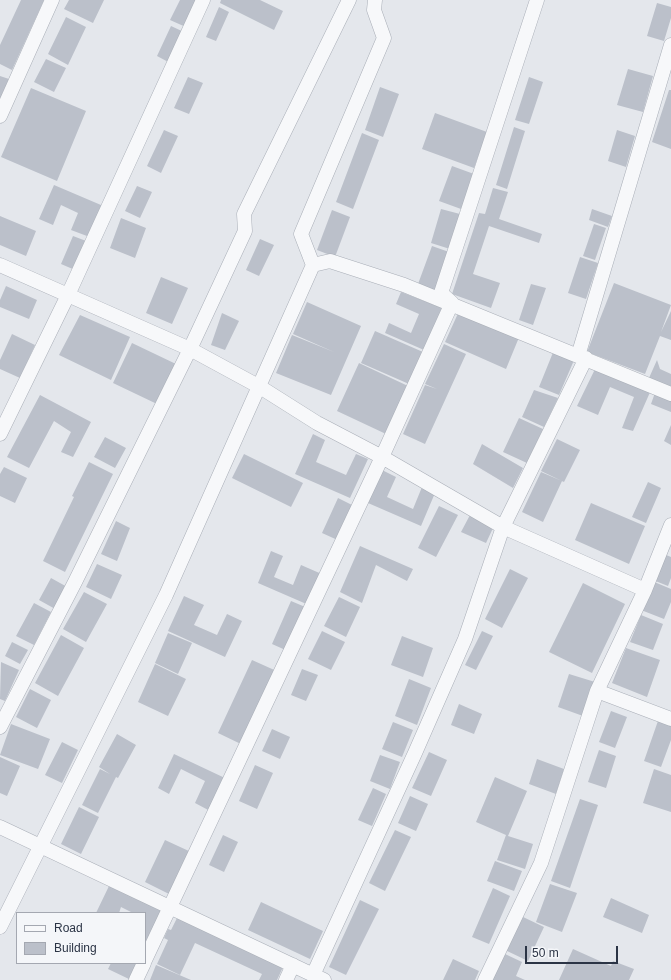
<!DOCTYPE html>
<html>
<head>
<meta charset="utf-8">
<style>
	body { margin:0 }
	#map { position:relative; width:671px; height:980px; overflow:hidden; background:#e4e7ec; font-family:Helvetica,sans-serif }
	canvas { display:block }
	.legend { position:absolute; left:16px; top:912px; width:130px; height:52px; box-sizing:border-box; background:#f4f6f9; border:1px solid #a4a8b1; margin:0; padding:5px 7px; list-style:none; font-size:12px; color:#2b3445 }
	.legend li { display:flex; align-items:center; gap:8px; height:20px }
	.legend b { width:20px; border:1px solid #a4a8b1 }
	.scale { position:absolute; left:525px; top:946px; width:93px; height:18px; box-sizing:border-box; border:2px solid #2b3445; border-top:0; padding-left:5px; font-size:12px; line-height:14px; white-space:nowrap; color:#2b3445; -webkit-text-stroke:3px #f4f6f9; paint-order:stroke }
</style>
</head>
<body>
<div id="map">
<canvas width="671" height="980"></canvas>
<ul class="legend">
<li><b style="height:5px;background:#f7f8fa"></b>Road</li>
<li><b style="height:11px;background:#bbc0ca"></b>Building</li>
</ul>
<div class="scale">50 m</div>
</div>
<script>
const ctx = document.querySelector('canvas').getContext('2d');
ctx.lineJoin = 'round';
function fillPath(path, color) { ctx.fillStyle = color; ctx.fill(path, 'evenodd'); }
const shape = rows => new Path2D(rows.map(r => 'M' + r).join(''));
function trace(path, color, width, dash) { ctx.strokeStyle = color; ctx.lineWidth = width; ctx.lineCap = dash ? 'butt' : 'round'; ctx.setLineDash(dash || []); ctx.stroke(path); }
fillPath(shape([
	[21,0,44,0,12,70,0,64,0,45],
	[69,0,104,0,93,23,64,9],
	[180,0,202,0,188,28,170,20],
	[221,0,260,0,283,11,274,30,220,3],
	[657,3,671,7,671,18,664,41,647,36],
	[219,7,229,12,216,41,206,37],
	[66,17,86,27,68,65,48,54],
	[171,26,186,33,172,64,157,56],
	[46,59,66,68,54,92,34,82],
	[628,69,653,76,643,112,617,105],
	[0,76,9,79,0,99],
	[188,77,203,83,189,114,174,108],
	[529,77,543,82,529,124,515,120],
	[380,87,399,94,383,137,365,130],
	[31,88,86,111,57,181,1,157],
	[669,90,671,90,671,149,652,142],
	[435,113,487,132,474,168,422,149],
	[514,127,525,131,507,189,496,185],
	[164,130,178,136,161,173,147,166],
	[617,130,635,136,626,167,608,161],
	[362,133,379,140,353,209,336,202],
	[452,166,474,174,461,209,439,201],
	[54,185,108,208,95,239,71,230,78,213,61,205,53,225,39,219],
	[137,186,152,192,140,218,125,211],
	[493,188,508,192,499,219,542,234,539,243,489,226,473,274,500,283,491,308,452,294,479,213,485,214],
	[441,209,460,214,450,249,431,243],
	[592,209,612,216,608,227,589,220],
	[332,210,350,217,335,257,317,250],
	[0,216,36,231,26,256,0,245],
	[121,218,146,228,135,258,110,248],
	[594,224,606,228,595,260,583,256],
	[73,236,94,244,82,273,61,264],
	[260,239,274,245,259,276,246,270],
	[432,246,449,252,435,290,418,284],
	[580,257,598,263,586,299,568,293],
	[161,277,188,288,172,324,146,313],
	[614,283,671,305,661,332,671,311,671,340,660,336,645,374,587,352],
	[531,284,546,288,533,325,519,320],
	[6,286,37,300,29,319,0,307,0,300],
	[401,292,442,308,424,350,385,333,389,323,411,333,419,314,396,304],
	[307,302,361,326,331,395,276,373,292,335,334,352,293,334],
	[460,309,520,335,506,369,445,342],
	[222,313,239,321,225,350,211,345],
	[80,315,130,337,111,380,59,355],
	[375,331,423,352,409,384,361,363],
	[12,334,35,345,20,378,0,369,0,360],
	[132,343,176,364,157,404,113,383],
	[444,344,466,354,425,444,403,434,425,385,437,389,425,384],
	[554,350,575,358,559,395,539,387],
	[657,360,660,369,671,374,671,388,649,378],
	[359,363,408,386,386,434,337,411],
	[597,365,651,390,633,431,622,428,634,397,610,387,598,415,577,406],
	[534,390,558,398,544,427,522,417],
	[656,390,671,397,671,412,651,404],
	[40,395,91,422,73,457,61,452,71,432,54,421,29,468,7,457],
	[519,418,543,429,527,463,503,452],
	[671,425,671,445,664,441],
	[313,434,325,440,316,462,346,475,356,454,368,459,350,498,295,474],
	[105,437,126,448,115,468,94,457],
	[557,439,580,450,564,482,541,471],
	[482,444,523,468,513,488,473,464],
	[244,454,303,483,291,507,232,478],
	[89,462,113,474,65,572,43,561,74,497,72,496],
	[4,467,27,478,15,503,0,496,0,474],
	[382,470,396,477,387,497,413,509,422,487,435,493,421,526,368,503],
	[541,472,562,481,543,522,522,512],
	[648,482,661,488,646,523,632,517],
	[338,498,358,508,342,542,322,533],
	[591,503,645,526,629,564,575,540],
	[439,506,458,515,436,557,418,548],
	[470,515,494,526,486,543,461,532],
	[116,521,130,528,117,561,101,554],
	[360,546,413,569,407,581,376,565,362,603,340,592],
	[271,551,283,556,274,577,293,585,301,565,324,575,311,606,258,583],
	[664,554,671,557,671,578,668,586,653,580],
	[97,564,122,575,111,599,86,587],
	[510,569,528,578,502,628,485,619],
	[51,578,69,588,57,610,39,600],
	[652,581,671,589,671,602,664,619,641,610],
	[583,583,625,604,592,673,549,652],
	[84,592,107,604,86,642,63,629],
	[184,596,204,605,194,625,217,635,227,614,242,621,225,657,168,631],
	[339,597,360,607,346,637,324,626],
	[291,601,310,609,290,652,272,644],
	[34,603,51,612,34,645,16,636],
	[641,615,663,624,653,650,630,642],
	[322,631,345,642,331,670,308,659],
	[482,631,493,636,476,670,465,665],
	[168,633,192,643,178,674,155,663],
	[61,635,84,648,58,696,35,683],
	[402,636,433,648,423,677,391,665],
	[12,642,28,650,20,664,5,656],
	[626,648,660,660,647,697,612,683],
	[252,660,281,673,245,746,218,733],
	[1,662,19,670,5,701,0,699],
	[155,664,186,679,168,716,138,702],
	[302,669,318,675,306,701,291,695],
	[569,674,595,682,583,716,558,707],
	[409,679,431,688,417,725,395,716],
	[30,689,51,700,37,728,16,717],
	[459,704,482,714,474,734,451,725],
	[611,711,627,717,615,748,599,742],
	[659,718,671,722,671,740,661,767,644,761],
	[393,722,413,730,402,757,382,749],
	[11,724,50,739,38,769,0,755],
	[272,729,290,737,280,759,262,751],
	[117,734,136,745,118,778,116,777,98,813,82,805,100,769,110,774,99,767],
	[62,742,78,750,62,783,45,775],
	[599,750,616,756,606,788,588,782],
	[429,752,447,760,431,796,412,788],
	[174,754,227,779,212,812,195,803,205,781,181,769,169,794,158,788],
	[380,755,400,762,390,789,370,781],
	[0,757,20,766,7,796,0,793],
	[537,759,564,769,556,794,529,784],
	[255,765,273,773,257,809,239,801],
	[654,769,671,775,671,812,643,803],
	[495,777,527,791,508,836,533,844,525,869,497,860,506,835,476,822],
	[373,788,386,794,372,826,358,820],
	[410,796,428,804,416,831,398,823],
	[580,799,598,805,570,888,551,881],
	[79,807,99,817,81,854,61,844],
	[395,830,411,837,385,891,369,883],
	[223,835,238,842,224,872,209,865],
	[165,840,191,852,171,895,145,882],
	[495,861,522,871,514,891,487,881],
	[550,884,577,893,562,932,536,922],
	[109,886,164,912,145,944,145,913,133,913,121,907,119,913,96,913],
	[493,888,510,896,489,944,472,937],
	[611,898,649,915,642,933,603,917],
	[360,900,379,909,346,975,329,967],
	[261,902,323,931,310,959,248,930],
	[521,916,544,927,528,961,505,950],
	[177,918,283,967,277,980,259,980,262,974,195,943,180,975,157,964,168,940,164,938,168,929,171,930],
	[573,949,611,966,613,961,634,969,629,980,559,980],
	[505,954,522,962,516,976,525,980,492,980],
	[453,959,479,971,475,980,443,980],
	[111,963,139,963,131,980,108,969],
	[156,965,191,980,150,980]
]), '#bbc0ca');
const minor = shape([
	[0,116,52,0],
	[0,265,190,349,260,387,317,423,382,457,503,527,645,590],
	[313,265,330,261,404,285,671,394],
	[578,356,671,45],
	[0,434,68,295,203,0],
	[597,691,671,719],
	[0,727,75,582,190,349,245,231,244,214,349,0],
	[0,827,324,980],
	[0,927,166,595,313,265,301,234,384,38,374,10,375,0],
	[145,960,382,457,452,303,441,293,537,0],
	[313,975,415,753,465,639,503,527,586,358],
	[136,980,144,963],
	[286,980,293,965],
	[485,980,541,863,597,691,645,590,671,525]
]);
trace(minor, '#a9aeb7', 15);
trace(minor, '#f7f8fa', 14);
</script>
</body>
</html>
